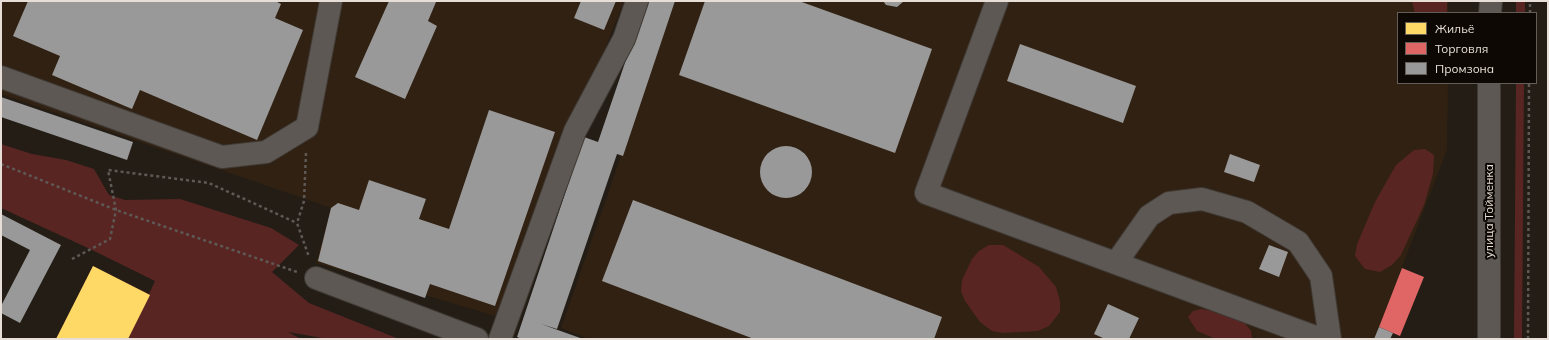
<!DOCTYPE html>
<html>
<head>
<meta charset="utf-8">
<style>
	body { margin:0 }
	#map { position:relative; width:1549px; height:340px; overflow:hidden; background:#231d16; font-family:Mulish,sans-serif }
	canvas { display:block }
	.frame { position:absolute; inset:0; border:2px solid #e7dfd7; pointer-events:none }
	.legend { position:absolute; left:1397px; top:12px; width:140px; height:72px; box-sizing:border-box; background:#0d0804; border:1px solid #645e58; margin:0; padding:5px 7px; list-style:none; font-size:12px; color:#e7dfd7 }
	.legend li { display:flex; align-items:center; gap:8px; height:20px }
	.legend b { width:20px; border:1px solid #645e58 }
</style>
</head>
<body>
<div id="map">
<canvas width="1549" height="340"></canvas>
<div class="frame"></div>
<ul class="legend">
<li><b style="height:11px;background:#ffd966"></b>Жильё</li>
<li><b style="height:11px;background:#e06666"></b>Торговля</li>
<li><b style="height:11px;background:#999"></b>Промзона</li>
</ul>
</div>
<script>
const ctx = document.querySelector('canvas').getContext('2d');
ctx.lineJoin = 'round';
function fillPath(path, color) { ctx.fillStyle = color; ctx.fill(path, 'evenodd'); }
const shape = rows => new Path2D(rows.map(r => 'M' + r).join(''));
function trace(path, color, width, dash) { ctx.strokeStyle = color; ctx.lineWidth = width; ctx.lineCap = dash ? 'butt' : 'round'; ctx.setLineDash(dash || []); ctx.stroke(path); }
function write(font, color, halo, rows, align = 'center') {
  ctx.font = font + ' Mulish,sans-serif'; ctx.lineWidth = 4; ctx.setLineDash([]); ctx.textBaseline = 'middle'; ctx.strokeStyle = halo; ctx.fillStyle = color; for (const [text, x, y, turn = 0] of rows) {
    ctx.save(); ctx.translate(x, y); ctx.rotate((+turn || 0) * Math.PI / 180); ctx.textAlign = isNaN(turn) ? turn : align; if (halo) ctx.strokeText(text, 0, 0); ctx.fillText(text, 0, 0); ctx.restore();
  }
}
fillPath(shape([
	[1,1,624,1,499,317,316,263,331,208,1,94],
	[675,1,1448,1,1448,13,1398,13,1398,83,1448,83,1447,150,1379,327,1393,333,1391,339,589,339,561,328]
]), '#302112');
fillPath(shape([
	[1412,1,1447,1,1447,13,1415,13],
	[1516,1,1525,1,1525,13,1516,13],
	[1516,83,1524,83,1522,339,1514,339],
	[1,144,32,154,66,160,94,169,109,195,125,200,180,199,271,228,299,245,272,272,309,303,399,339,328,339,288,332,301,339,56,339,93,266,149,294,155,281,88,248,1,208],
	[1425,149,1434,155,1433,174,1424,205,1401,255,1392,265,1380,272,1365,269,1355,256,1357,244,1375,202,1396,165,1414,150],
	[989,245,1003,245,1018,254,1039,267,1056,287,1060,301,1060,312,1049,326,1038,331,1003,333,992,331,980,322,965,301,961,291,962,280,972,259,979,251],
	[1201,309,1214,311,1244,322,1251,331,1252,339,1216,339,1197,331,1188,317,1193,311]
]), '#592523');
fillPath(shape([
	[93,266,150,295,128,339,56,339]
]), '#ffd966');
fillPath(shape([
	[1402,268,1424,277,1400,336,1379,327]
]), '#e06666');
fillPath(shape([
	[28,1,275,1,281,4,275,18,303,30,257,140,140,90,132,109,52,75,60,56,13,36],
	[389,1,436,2,428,21,437,26,405,99,355,77],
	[581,1,616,1,604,30,574,18],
	[646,1,675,1,623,156,617,154,557,329,541,324,583,339,522,339,517,337,584,137,598,142],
	[705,1,799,1,932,49,895,153,679,75],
	[883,1,904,1,897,7,886,5],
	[1020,44,1136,86,1123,123,1007,81],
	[1,97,133,142,127,160,1,117],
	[489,110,555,132,495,306,430,284,425,298,318,261,331,208,338,203,359,210,369,180,426,199,419,219,449,229],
	'760 172a26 26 0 1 1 52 0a26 26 0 1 1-52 0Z',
	[1230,154,1260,165,1254,182,1224,172],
	[633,200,942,317,934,339,754,339,602,281],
	[1,214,61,245,20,323,1,313,1,306,30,250,1,235],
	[1269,245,1288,252,1279,277,1259,269],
	[1108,304,1139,318,1129,339,1105,339,1094,334],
	[1379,327,1393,333,1390,339,1374,339]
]), '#999');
const minor = shape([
	[997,1,926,193,1321,339],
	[1490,13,1491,1],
	[1,77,222,157,266,152,307,127,331,1],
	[1116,263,1149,216,1169,203,1202,199,1247,212,1298,242,1321,276,1330,339],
	[316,278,477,339],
	[500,339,575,131,624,39,637,1],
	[1489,339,1489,83]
]);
trace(minor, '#403a35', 24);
trace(shape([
	[1530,13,1530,1],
	[306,153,304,201,297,223,309,257],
	[1,164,116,210,297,272],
	[72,259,110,239,116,210,108,170,209,183,297,223],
	[1528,339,1529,83]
]), '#5e5954', 2.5, [3, 3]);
trace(minor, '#5d5853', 22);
write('12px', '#e7dfd7', '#0d0804', [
	["улица Тойменка",1489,211,-90]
]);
</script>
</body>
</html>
